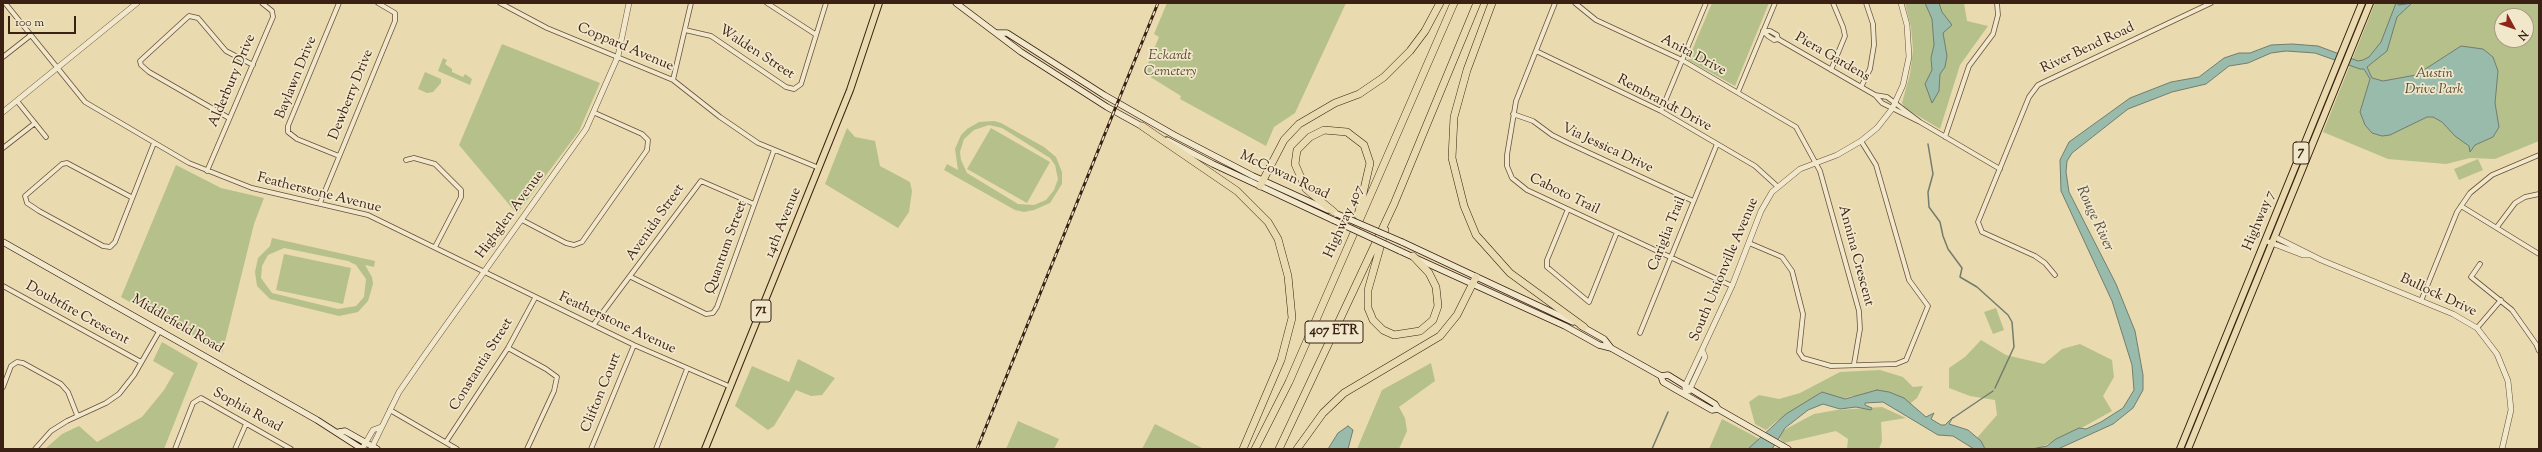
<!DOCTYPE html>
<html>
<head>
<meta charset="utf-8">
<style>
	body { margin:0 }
	#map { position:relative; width:2542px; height:452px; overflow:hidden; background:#eadaaf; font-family:"Sorts Mill Goudy",serif }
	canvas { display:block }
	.frame { position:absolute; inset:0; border:4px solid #3b2113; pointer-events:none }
	.north { position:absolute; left:2494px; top:8px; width:40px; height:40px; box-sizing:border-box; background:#f1e7cb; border:1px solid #a89881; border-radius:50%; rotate:130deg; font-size:11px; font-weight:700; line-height:16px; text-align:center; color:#3b2113 }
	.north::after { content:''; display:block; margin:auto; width:14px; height:18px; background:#8f2418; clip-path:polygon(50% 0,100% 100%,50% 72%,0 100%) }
	.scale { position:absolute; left:8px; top:16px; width:68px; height:18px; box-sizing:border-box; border:2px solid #3b2113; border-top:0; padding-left:5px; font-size:12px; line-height:14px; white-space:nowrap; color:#3b2113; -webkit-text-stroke:3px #f1e7cb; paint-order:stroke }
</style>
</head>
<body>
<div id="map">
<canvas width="2542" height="452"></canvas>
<div class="frame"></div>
<div class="north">N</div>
<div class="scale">100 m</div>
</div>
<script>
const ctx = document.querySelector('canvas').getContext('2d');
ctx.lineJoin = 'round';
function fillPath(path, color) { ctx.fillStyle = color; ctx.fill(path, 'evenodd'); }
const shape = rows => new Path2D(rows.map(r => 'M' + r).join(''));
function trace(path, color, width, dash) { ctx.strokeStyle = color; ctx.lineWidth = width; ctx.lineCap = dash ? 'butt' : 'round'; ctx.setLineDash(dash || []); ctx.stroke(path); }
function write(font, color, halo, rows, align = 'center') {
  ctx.font = font + ' "Sorts Mill Goudy",serif'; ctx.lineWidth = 3.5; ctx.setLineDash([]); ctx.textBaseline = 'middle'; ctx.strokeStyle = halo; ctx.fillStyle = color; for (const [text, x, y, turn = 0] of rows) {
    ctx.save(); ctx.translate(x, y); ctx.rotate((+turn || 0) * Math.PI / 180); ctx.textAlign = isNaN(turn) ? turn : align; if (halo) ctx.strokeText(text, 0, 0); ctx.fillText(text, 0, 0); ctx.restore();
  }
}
fillPath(shape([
	[1167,3,1346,3,1295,113,1274,127,1266,146,1180,99,1181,96,1144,73,1159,37,1154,34],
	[1712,3,1769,3,1735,86,1688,60],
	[1905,3,1964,3,1967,21,1988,26,1960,65,1940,129,1905,108,1902,103,1910,74,1913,50,1911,27],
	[2375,3,2539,3,2539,141,2495,159,2470,158,2446,164,2388,159,2323,132],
	[2502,16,2526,16,2526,40,2502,40],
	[502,44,600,83,579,131,517,214,459,145],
	[443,58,447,60,445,64,452,69,452,72,463,77,465,74,472,79,470,85,438,71],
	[425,72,441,79,441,83,433,92,427,93,418,89],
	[994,121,1001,123,1044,147,1056,157,1062,172,1062,184,1050,203,1034,210,1024,212,1015,210,944,170,947,164,958,170,955,149,961,135,967,129,979,122],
	[989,125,1002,128,1050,158,1055,165,1058,179,1054,190,1046,200,1034,205,1018,204,967,173,961,160,960,152,964,139,974,130],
	[847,128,855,137,875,141,880,166,910,182,912,191,909,212,898,228,825,184],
	[991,128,1050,162,1027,203,967,169],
	[2478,159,2483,170,2459,180,2454,169],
	[176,165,221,188,264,198,254,224,222,354,121,297],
	[272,238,375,261,374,267,365,265,372,277,373,284,368,301,358,312,339,316,270,299,257,286,255,272,258,258,270,246],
	[284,248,348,261,356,265,366,279,364,297,356,306,338,309,272,293,261,278,262,266,268,255],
	[284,254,351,268,343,304,276,290],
	[1996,308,2004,330,1993,334,1984,312],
	[1981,340,2006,355,2044,364,2062,349,2080,344,2112,360,2114,377,2103,396,2112,411,2067,436,2036,449,1985,449,1976,439,1997,415,1995,400,1970,396,1949,388,1949,368,1965,357],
	[162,342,198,363,164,449,45,449,62,434,79,426,97,442,142,417,164,390,174,373,153,361],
	[798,359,835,378,822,395,811,396,796,390,774,426,768,430,735,406,752,366,789,382],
	[1431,363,1435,381,1399,407,1405,418,1407,431,1399,449,1357,449,1382,390],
	[1880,370,1903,377,1913,387,1923,386,1917,398,1907,406,1896,397,1852,396,1797,412,1777,421,1766,430,1755,424,1749,402,1759,395,1779,399,1800,393,1840,372],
	[1882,407,1906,418,1881,422,1882,441,1879,449,1847,449,1848,439,1836,431,1784,443,1778,437,1782,431,1814,414,1837,410],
	[1722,419,1754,436,1776,449,1709,449],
	[1018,421,1059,439,1054,449,1006,449],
	[1155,424,1204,449,1142,449]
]), '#b6c08b');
const water = shape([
	[1925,3,1939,3,1942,12,1952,25,1943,33,1947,56,1945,67,1940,74,1939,91,1932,103,1925,84,1932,70,1931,58,1934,45,1932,19,1925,3],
	[2396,3,2399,5,2412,3,2397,17,2387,51,2367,67,2372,78,2383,81,2416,75,2461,46,2483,49,2493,57,2498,71,2495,103,2499,127,2493,137,2475,145,2470,152,2469,146,2455,136,2442,122,2433,117,2427,117,2390,135,2382,136,2372,133,2365,125,2360,112,2370,79,2364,69,2360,69,2315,53,2286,51,2271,53,2248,63,2229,66,2206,84,2172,92,2128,109,2072,153,2067,161,2066,172,2069,192,2116,284,2135,331,2143,375,2143,390,2133,408,2113,424,2058,449,2032,449,2047,446,2056,439,2079,428,2086,429,2101,422,2123,408,2134,390,2132,365,2112,301,2061,191,2060,160,2069,142,2130,98,2171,82,2199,77,2224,58,2239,53,2250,53,2271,45,2292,44,2318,46,2358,61,2363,60,2369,57,2381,42,2396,3],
	[1877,390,1889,392,1904,398,1926,417,1934,413,1931,419,1941,425,1945,425,1953,417,1949,424,1968,430,1981,441,1985,449,1974,449,1953,436,1938,435,1883,402,1865,403,1865,405,1872,408,1871,410,1856,407,1840,409,1823,404,1808,410,1785,428,1772,449,1748,449,1786,414,1822,392,1845,399,1877,390],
	[1348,426,1353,430,1348,449,1328,449,1338,433,1348,426]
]);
fillPath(water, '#98bbab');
trace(water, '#737d6e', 1);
trace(shape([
	[1928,144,1933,174,1928,192,1929,207,1940,222,1943,236,1948,249,1962,268,1960,277,1977,287,2008,315,2012,322,2014,347,1995,388],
	[1953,418,1993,391],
	[1652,449,1668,412]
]), '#737d6e', 1.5);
const minor = shape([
	[5,3,85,102,189,163,252,188,368,215,634,345,731,387],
	[500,3,547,28,673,80,720,117,758,143,819,168],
	[767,3,815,34],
	[1555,3,1516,101,1507,155,1507,166,1512,178,1527,190,1732,286],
	[1575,3,1596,20,1682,60,1796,127,1820,171,1859,311,1860,329,1854,364],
	[685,30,711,36,786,87,794,89,801,84,826,3],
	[1763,31,1768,36,1774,40,1778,39,1875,95,1887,97,1920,122,2000,169],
	[1763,31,1770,31,1777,35,1778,39],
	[1536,51,1661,111,1755,166,1777,186],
	[3,57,31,35],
	[1831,70,1845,36,1843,27,1833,3],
	[673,80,691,3],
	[1861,87,1870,69,1874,45,1873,24,1866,3],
	[1738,92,1775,3],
	[1875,95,1882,103,1918,121],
	[17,101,46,137],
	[1661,111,1706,3],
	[1513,114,1533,121,1552,135,1568,143,1693,201],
	[229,118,149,72,141,65,140,61,189,16,198,18,226,51,253,65],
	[1945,137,1969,66,1993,34,1998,15,1997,3],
	[3,148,35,123],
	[339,156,297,139,288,132,288,126,339,3],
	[406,160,414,158,435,164,461,190,461,197,435,247],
	[207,171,273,17,272,11,262,3],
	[131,197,67,163,62,164,25,196,27,203,39,211,103,246,110,247,115,242,154,143],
	[320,203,395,21,395,13,378,3],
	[2461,206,2539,254],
	[1568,209,1547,260,1547,267,1589,302,1617,232],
	[522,220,566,243,574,245,582,242,647,150,648,140,642,134,595,113],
	[2497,227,2515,203,2525,197,2539,194],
	[1749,243,1782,257,1792,271,1803,314,1799,352,1803,358,1831,366,1896,364,1906,360,1928,306,1909,280,1876,165,1861,141],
	[2480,264,2471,277,2512,310,2536,344,2539,351],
	[2055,275,2045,263,2035,256,1982,232,1978,222,2029,97,2038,85,2044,82,2211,3],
	[631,277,706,314,713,313,717,307,774,150],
	[3,286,141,362],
	[2421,301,2457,212,2470,193,2492,175,2539,155],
	[594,324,701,181,754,204],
	[2477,328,2501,300],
	[1640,333,1717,144],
	[508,348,546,369,557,377,554,391,527,449],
	[3,387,11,366,17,362,23,363,61,384,68,392,77,415],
	[390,410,457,449],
	[446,442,508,348,535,298],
	[35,449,51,431,67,421,106,403,119,394,134,375,160,330],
	[175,449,193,403,201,398,291,449],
	[235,449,246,424],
	[591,449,634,345],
	[656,449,687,369]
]);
const tertiary = shape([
	[3,112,137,3],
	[2275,237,2321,260,2453,314,2477,328,2497,354,2508,381,2511,410,2502,449],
	[2269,242,2303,255,2311,255],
	[1689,391,1705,357,1703,352],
	[1685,394,1685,386,1732,286,1761,211,1772,192,1800,169,1837,155,1861,141,1877,128,1892,109,1903,85,1909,57,1907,25,1901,3],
	[362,449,373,430,381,427],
	[371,449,399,392,424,356,586,129,618,56,629,3]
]);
const secondary = shape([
	[956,3,1021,52,1107,107,1145,128],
	[997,33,1007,33,1104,95,1174,135,1253,176,1328,210],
	[1167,140,1213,164,1333,220],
	[3,242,317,420,362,449],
	[1402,242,1573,322],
	[1400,251,1565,326,1599,345,1611,348,1661,376,1668,375,1715,404,1718,409,1788,449],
	[1581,326,1604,339,1611,348],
	[1661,376,1663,382,1675,389,1712,410,1718,409],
	[339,432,345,431,377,449]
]);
const primary = shape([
	[705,449,850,90,879,3],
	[2180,449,2362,3],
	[2188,449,2370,3]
]);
const motorway = shape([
	[1492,3,1467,70,1454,117,1452,158,1464,206,1476,235,1510,273,1584,327],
	[1142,126,1237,191,1268,222,1278,239,1288,276,1292,318,1281,360,1243,449],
	[1260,186,1284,140,1299,124,1335,103,1359,94,1384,77,1410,51,1425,31,1440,3],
	[1334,212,1306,189,1295,164,1297,150,1310,137,1324,130,1347,132,1364,145,1370,163,1358,215],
	[1385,230,1368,290,1368,308,1373,320,1383,330,1394,335,1420,331,1433,320,1438,306,1436,287,1429,273,1413,256],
	[1255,449,1289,382,1454,3],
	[1279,449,1394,204,1477,3],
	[1297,449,1323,413,1344,393,1440,336,1457,315,1476,277]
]);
trace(minor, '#674f3a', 5.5);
trace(tertiary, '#674f3a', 6);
trace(secondary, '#3b2113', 7);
trace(primary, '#3b2113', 8);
trace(motorway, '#3b2113', 8);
trace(minor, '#f1e7cb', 4);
trace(tertiary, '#f1e7cb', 5);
trace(secondary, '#f1e7cb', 5.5);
trace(primary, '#eadaaf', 6);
trace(motorway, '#eadaaf', 7);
const rail = shape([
	[977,449,1158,3]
]);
trace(rail, '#3b2113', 3);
trace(rail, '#f1e7cb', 1.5, [4.5]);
const secondaryBridge = shape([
	[1337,214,1402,242],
	[1333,220,1400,251]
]);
trace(secondaryBridge, '#3b2113', 7, []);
trace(secondaryBridge, '#f1e7cb', 5.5);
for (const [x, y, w] of [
	[2301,153,16],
	[761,311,20],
	[1334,332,58]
]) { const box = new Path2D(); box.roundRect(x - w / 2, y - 11, w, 22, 3); ctx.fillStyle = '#f1e7cb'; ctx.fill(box); trace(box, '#3b2113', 1); }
write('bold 13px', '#3b2113', null, [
	["7",2301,153],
	["71",761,311],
	["407 ETR",1334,332]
]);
write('14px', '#3b2113', '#f1e7cb', [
	["Coppard Avenue",625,48,23],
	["River Bend Road",2088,49,-25],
	["Walden Street",756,53,33],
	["Anita Drive",1693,56,28],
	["Piera Gardens",1832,58,30],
	["Baylawn Drive",297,78,-68],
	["Alderbury Drive",233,81,-67],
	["Dewberry Drive",352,95,-68],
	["Rembrandt Drive",1664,104,28],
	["Via Jessica Drive",1607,149,25],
	["McCowan Road",1284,176,25],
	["Featherstone Avenue",319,194,14],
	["Caboto Trail",1564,195,26],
	["Highglen Avenue",511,215,-54],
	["Highway 7",2260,221,-68],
	["Highway 407",1345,222,-66],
	["Avenida Street",656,223,-55],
	["14th Avenue",784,223,-68],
	["Cariglia Trail",1668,234,-68],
	["Quantum Street",727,248,-70],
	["Annina Crescent",1855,256,75],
	["South Unionville Avenue",1725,270,-67],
	["Bullock Drive",2438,296,25],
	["Doubtfire Crescent",77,314,29],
	["Featherstone Avenue",617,324,25],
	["Middlefield Road",177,325,30],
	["Constantia Street",482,365,-58],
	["Clifton Court",602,393,-68],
	["Sophia Road",247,411,29]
]);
write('italic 14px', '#5a4931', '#f1e7cb', [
	["Eckardt",1170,57],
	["Cemetery",1170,73],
	["Austin",2434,75],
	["Drive Park",2434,91]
]);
write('italic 15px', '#574f41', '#f1e7cb', [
	["Rouge River",2094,219,65]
]);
</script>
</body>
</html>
